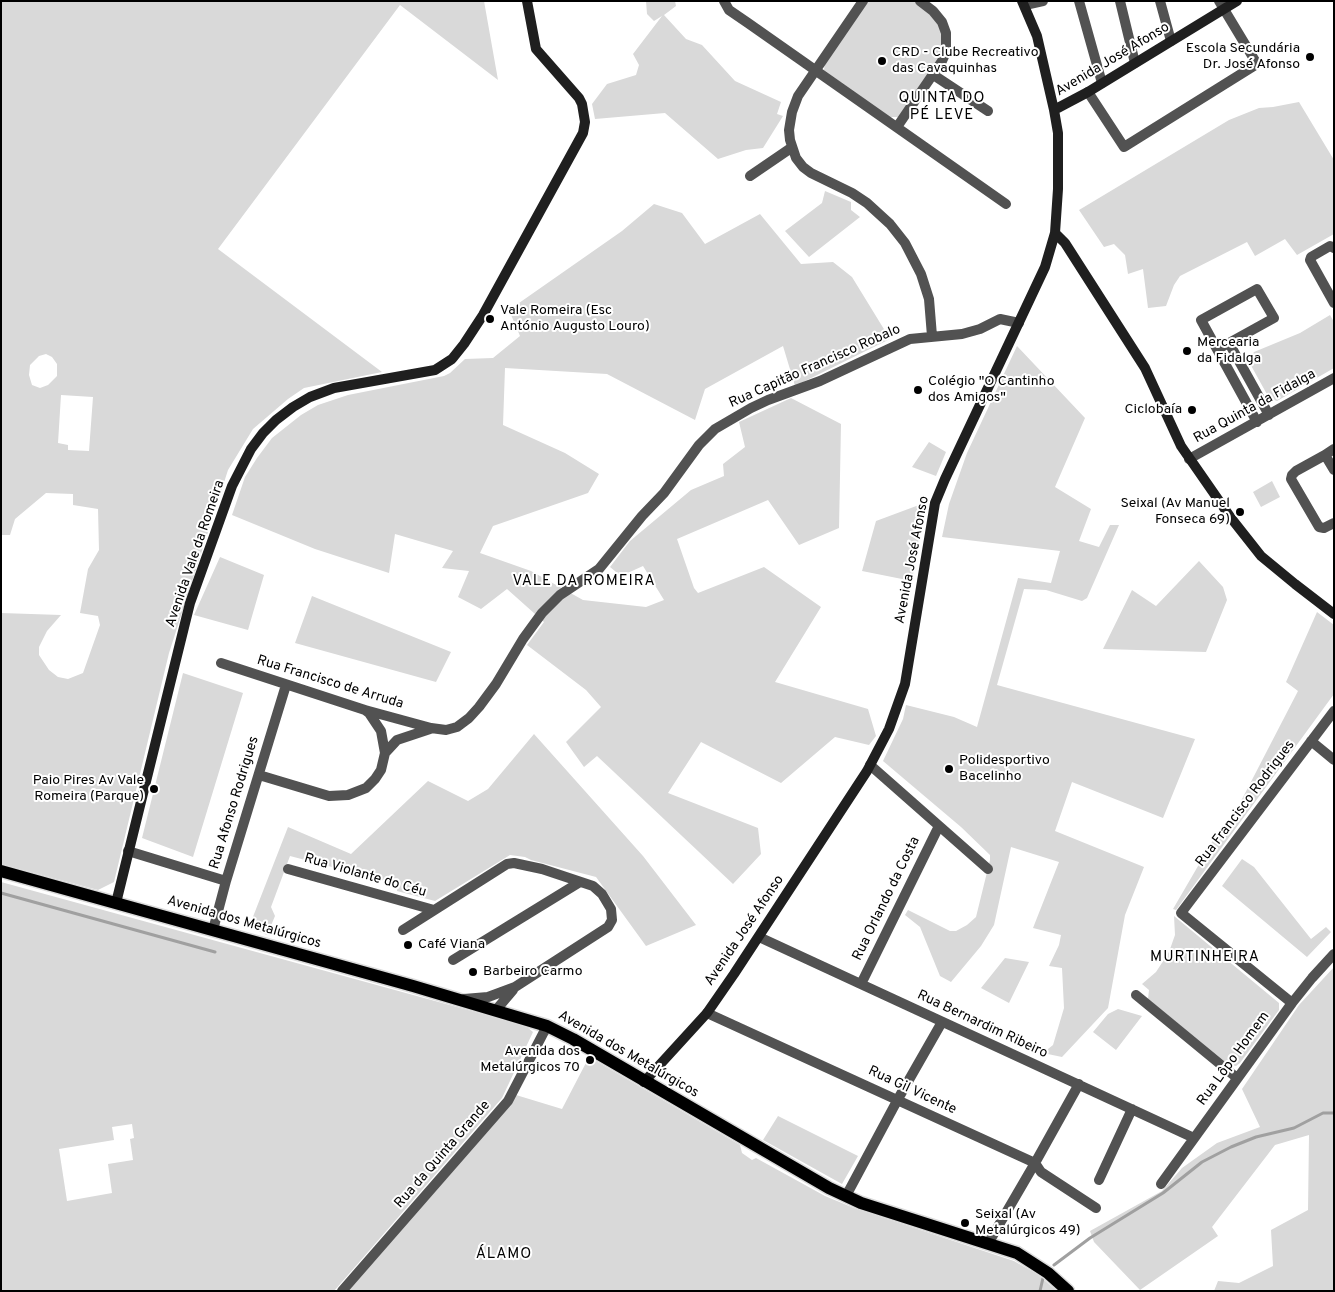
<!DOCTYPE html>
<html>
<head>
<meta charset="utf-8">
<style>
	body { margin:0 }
	#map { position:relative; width:1335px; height:1292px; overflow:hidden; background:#fff; font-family:Overpass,sans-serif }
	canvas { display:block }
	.frame { position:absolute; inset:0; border:2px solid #000; pointer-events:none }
</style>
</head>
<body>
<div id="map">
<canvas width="1335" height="1292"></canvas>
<div class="frame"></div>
</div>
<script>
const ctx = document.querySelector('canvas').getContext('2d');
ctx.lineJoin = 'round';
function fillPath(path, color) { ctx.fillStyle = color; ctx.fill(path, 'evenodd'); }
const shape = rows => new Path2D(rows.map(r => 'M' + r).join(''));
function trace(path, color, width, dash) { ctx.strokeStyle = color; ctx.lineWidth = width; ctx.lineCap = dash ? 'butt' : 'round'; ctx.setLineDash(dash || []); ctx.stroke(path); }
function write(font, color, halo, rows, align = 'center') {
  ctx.font = font + ' Overpass,sans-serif'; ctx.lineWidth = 4; ctx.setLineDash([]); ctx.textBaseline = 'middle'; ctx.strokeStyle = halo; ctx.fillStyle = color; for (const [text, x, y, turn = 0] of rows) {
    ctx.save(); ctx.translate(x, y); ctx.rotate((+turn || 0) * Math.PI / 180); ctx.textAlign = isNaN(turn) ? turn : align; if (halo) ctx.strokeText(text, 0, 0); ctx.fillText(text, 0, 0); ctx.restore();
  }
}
fillPath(shape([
	[1,1,484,1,498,80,400,5,218,249,382,372,304,388,288,399,253,429,228,470,169,653,114,882,98,890,1,864,1,613,61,615,47,631,39,647,39,655,49,670,58,677,68,679,83,673,100,625,98,616,80,613,88,569,99,550,98,509,73,505,73,494,46,493,15,519,10,535,1,535],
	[46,354,52,357,57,364,57,376,48,385,40,388,32,385,29,375,30,365,39,356],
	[61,395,93,397,89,451,68,450,68,445,58,443],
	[646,1,675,1,676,6,664,15,686,39,702,45,735,81,781,102,777,114,783,116,763,148,746,150,718,159,665,113,595,119,592,104,607,84,636,75,639,65,633,54,662,16,654,21,647,14],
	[868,1,914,1,933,15,940,25,943,48,938,59,903,112,898,117,889,117,824,70,825,62],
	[1299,102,1334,160,1334,234,1297,255,1285,239,1255,256,1247,242,1180,276,1174,285,1166,306,1148,308,1143,269,1128,274,1125,255,1114,244,1104,247,1079,210,1229,120,1259,108,1273,107],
	[825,191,851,202,851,210,860,217,809,257,785,231,822,203],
	[654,204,682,213,705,244,760,214,801,264,833,262,852,277,890,339,795,386,783,346,705,389,695,420,607,374,505,368,503,425,565,453,599,474,588,493,493,526,480,553,531,571,583,600,646,607,664,600,643,566,621,576,610,567,630,541,691,490,724,476,723,464,745,447,739,422,791,398,841,424,839,528,799,545,768,500,677,539,694,588,698,593,764,567,821,607,775,682,868,709,876,736,869,745,835,737,781,783,701,742,668,793,758,828,761,854,733,884,597,756,584,767,566,742,601,707,586,690,527,645,544,622,507,589,481,609,458,597,469,571,442,568,453,551,395,534,389,573,315,549,232,515,245,477,257,458,272,438,301,415,318,405,348,395,444,376,450,373,465,359,493,358,520,336,509,310,622,231],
	[1330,315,1334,322,1334,368,1277,401,1269,398,1248,360,1254,352,1300,333],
	[1017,346,1085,418,1055,487,1091,509,1079,541,1099,547,1110,525,1119,525,1087,598,1082,601,1046,590,1024,589,997,685,1195,739,1163,818,1072,782,1055,831,1144,867,1125,915,1108,1008,1062,1057,1043,1053,1053,1045,1064,1008,1062,968,1049,966,1059,945,1061,935,1033,928,1059,862,1011,847,994,925,981,946,951,982,940,976,920,927,905,915,908,910,950,931,956,931,967,925,976,917,990,860,990,855,961,827,883,761,903,719,906,705,954,717,977,727,1018,578,1051,583,1060,551,942,537,949,504,967,453],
	[929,442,946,452,936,476,912,467],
	[1272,481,1280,497,1261,507,1253,492],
	[919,505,924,506,912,581,862,571,876,521],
	[220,557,264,575,248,630,194,615],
	[1199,561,1223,587,1227,600,1206,652,1103,649,1132,590,1156,606],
	[312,596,451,652,436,682,295,643],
	[1317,612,1334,625,1334,694,1176,910,1173,909,1219,830,1227,830,1241,806,1240,803,1298,691,1286,682],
	[183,673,243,693,193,857,142,838],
	[534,734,643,856,696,925,646,946,596,877,531,860,525,857,510,855,435,901,397,891,397,884,290,856,271,907,275,916,267,935,249,927,288,827,351,854,428,781,468,801,488,789],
	[1242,859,1254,867,1311,939,1326,927,1331,932,1307,957,1222,886],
	[1,882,508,1021,527,1027,533,1032,502,1098,334,1291,1,1291],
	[132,1124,134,1138,130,1139,133,1160,108,1164,112,1193,67,1201,59,1149,114,1140,112,1127],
	[1174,916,1279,1003,1279,1010,1240,1063,1236,1066,1229,1065,1148,999,1149,990,1142,984,1156,972,1169,952,1175,935],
	[1005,958,1029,962,1009,1003,981,988],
	[1334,967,1334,1291,1214,1291,1218,1281,1239,1283,1273,1266,1271,1230,1308,1210,1309,1135,1275,1145,1212,1227,1218,1236,1140,1290,1094,1242,1090,1231,1162,1191,1182,1168,1217,1143,1260,1127,1242,1089,1299,1005],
	[1118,1009,1142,1016,1116,1050,1093,1032,1108,1014],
	[589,1057,740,1145,742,1153,752,1160,756,1158,825,1196,854,1208,1014,1261,1037,1274,1057,1291,346,1291,516,1095,562,1109],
	[778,1116,858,1156,842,1184,763,1140]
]), '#d9d9d9');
trace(shape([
	[1,893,215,952],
	[1054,1265,1090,1238,1163,1193,1202,1162,1231,1147,1256,1137,1294,1128,1323,1113,1334,1113],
	[1040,1291,1043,1278]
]), '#a0a0a0', 3);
const primary = shape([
	[1,871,413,986,547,1026,573,1039,829,1188,861,1203,1017,1253,1048,1273,1068,1291]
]);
trace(primary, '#dbdbdb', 15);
trace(shape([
	[724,1,729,10,748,23,1006,204],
	[863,1,798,96,792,112,789,130,790,140,796,158,803,167,811,173,852,193,867,203,890,224,905,243,921,274,929,299,932,336],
	[1079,1,1102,83],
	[1120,1,1135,63],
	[1160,1,1171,41],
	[1025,5,1043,1],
	[932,74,988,111],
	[1088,92,1124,147,1257,64,1219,1],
	[897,127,942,61,946,52,946,33,942,22,933,11,920,1],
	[750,176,791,148],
	[1334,248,1330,246,1311,257,1310,260,1334,303],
	[1229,343,1269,415],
	[1218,349,1274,318,1257,289,1201,320,1257,422],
	[1325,455,1334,449],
	[1189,459,1334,378],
	[1334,470,1325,455,1296,471,1292,475,1291,479,1319,527,1324,528,1334,523],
	[221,663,365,710,431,728,446,730,457,727,469,718,479,707,496,684,523,639,542,613,560,595,599,569,642,516,664,493,699,445,715,429,751,408,768,400,820,381,910,339,962,334,980,329,1000,319,1019,323],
	[1311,741,1334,760],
	[385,753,397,740,430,729],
	[870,765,988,869],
	[259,775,329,796,348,795,366,788,375,779,381,770,385,753,381,731,369,713,365,710],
	[128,851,226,881],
	[288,869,434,910],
	[213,930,226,881,286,685],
	[403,930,507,864,514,863,542,869,593,886,602,894,611,909,612,920,608,927,515,987,488,997,464,999],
	[759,937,1194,1138],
	[453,960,580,882],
	[861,984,939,826],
	[1136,995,1237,1078],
	[1292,1003,1181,913,1334,711],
	[496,1010,513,990],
	[707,1013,1035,1163,1041,1172,1096,1208],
	[1099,1180,1132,1109],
	[1161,1184,1292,1003,1312,978,1334,954],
	[846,1196,898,1099,942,1022],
	[989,1242,1035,1163,1079,1084],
	[342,1291,508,1101,547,1026]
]), '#525252', 10);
trace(shape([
	[1054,110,1088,92,1237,1],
	[1055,233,1065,243,1145,368,1181,446,1231,518,1261,556,1295,584,1334,614],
	[116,903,190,603,232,486,251,449,263,433,276,420,293,407,310,397,334,388,435,370,452,359,464,344,483,315,583,133,585,122,582,104,579,98,536,49,527,1],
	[644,1082,707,1013,734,974,867,771,889,729,905,684,935,503,945,479,1045,267,1055,233,1058,189,1058,133,1054,110,1037,36,1022,1]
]), '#1f1f1f', 10);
trace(primary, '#000', 12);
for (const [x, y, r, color] of [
	[1310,57,5,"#000"],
	[882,61,5,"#000"],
	[490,319,5,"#000"],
	[1187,351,5,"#000"],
	[918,390,5,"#000"],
	[1192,410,5,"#000"],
	[1240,512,5,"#000"],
	[949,769,5,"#000"],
	[154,789,5,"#000"],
	[408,945,5,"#000"],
	[473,972,5,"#000"],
	[590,1060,5,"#000"],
	[965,1223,5,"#000"]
]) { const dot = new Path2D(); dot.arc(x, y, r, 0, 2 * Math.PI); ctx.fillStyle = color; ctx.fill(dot); trace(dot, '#fff', 2); }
write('14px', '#000', '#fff', [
	["Escola Secundária",1300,49,"right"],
	["Dr. José Afonso",1300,65,"right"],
	["CRD - Clube Recreativo",892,53],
	["das Cavaquinhas",892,69],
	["Vale Romeira (Esc",500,311],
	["António Augusto Louro)",500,327],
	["Mercearia",1197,343],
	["da Fidalga",1197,359],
	["Colégio \"O Cantinho",928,382],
	["dos Amigos\"",928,398],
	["Ciclobaía",1182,410,"right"],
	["Seixal (Av Manuel",1230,504,"right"],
	["Fonseca 69)",1230,520,"right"],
	["Polidesportivo",959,761],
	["Bacelinho",959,777],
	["Paio Pires Av Vale",144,781,"right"],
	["Romeira (Parque)",144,797,"right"],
	["Café Viana",418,945],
	["Barbeiro Carmo",483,972],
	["Avenida dos",580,1052,"right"],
	["Metalúrgicos 70",580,1068,"right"],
	["Seixal (Av",975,1215],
	["Metalúrgicos 49)",975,1231]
], 'left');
write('14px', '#000', '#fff', [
	["Avenida José Afonso",1113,60,-31],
	["Rua Capitão Francisco Robalo",815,367,-24],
	["Rua Quinta da Fidalga",1255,407,-29],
	["Avenida Vale da Romeira",196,554,-71],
	["Avenida José Afonso",913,560,-79],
	["Rua Francisco de Arruda",330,683,17],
	["Rua Afonso Rodrigues",235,803,-73],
	["Rua Francisco Rodrigues",1246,804,-53],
	["Rua Violante do Céu",365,876,16],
	["Rua Orlando da Costa",887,899,-64],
	["Avenida dos Metalúrgicos",244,923,16],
	["Avenida José Afonso",745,931,-56],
	["Rua Bernardim Ribeiro",982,1025,25],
	["Avenida dos Metalúrgicos",628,1055,30],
	["Rua Lôpo Homem",1234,1059,-54],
	["Rua Gil Vicente",912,1091,25],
	["Rua da Quinta Grande",443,1155,-49]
]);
ctx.letterSpacing = '1px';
write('15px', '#000', '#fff', [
	["QUINTA DO",942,99],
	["PÉ LEVE",942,116],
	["VALE DA ROMEIRA",584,582],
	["MURTINHEIRA",1205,958],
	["ÁLAMO",504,1255]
]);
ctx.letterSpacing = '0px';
</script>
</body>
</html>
